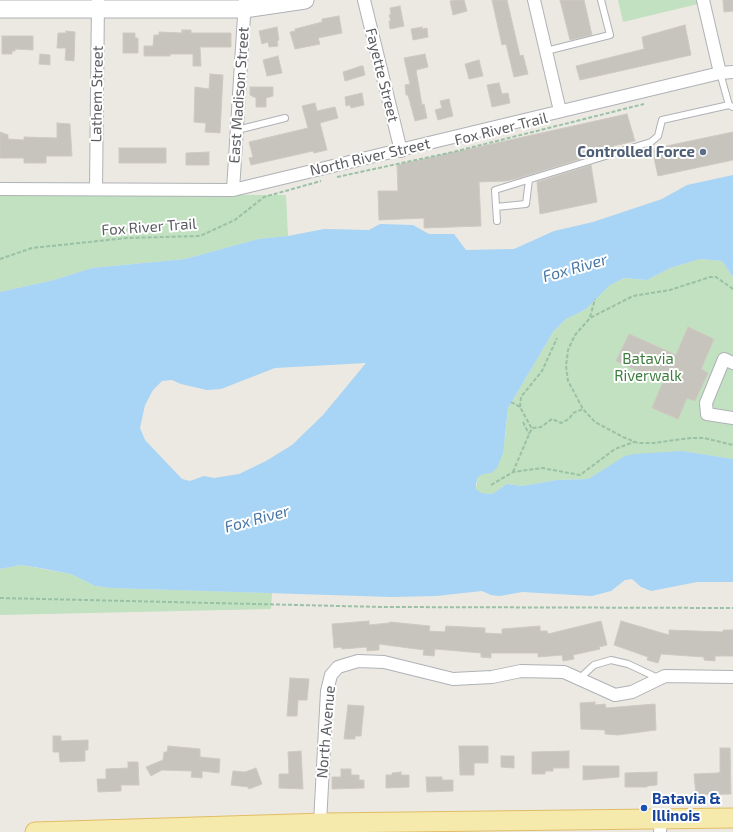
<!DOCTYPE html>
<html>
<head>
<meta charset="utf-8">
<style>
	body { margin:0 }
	canvas { display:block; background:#ebe9e2 }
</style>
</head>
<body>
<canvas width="733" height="832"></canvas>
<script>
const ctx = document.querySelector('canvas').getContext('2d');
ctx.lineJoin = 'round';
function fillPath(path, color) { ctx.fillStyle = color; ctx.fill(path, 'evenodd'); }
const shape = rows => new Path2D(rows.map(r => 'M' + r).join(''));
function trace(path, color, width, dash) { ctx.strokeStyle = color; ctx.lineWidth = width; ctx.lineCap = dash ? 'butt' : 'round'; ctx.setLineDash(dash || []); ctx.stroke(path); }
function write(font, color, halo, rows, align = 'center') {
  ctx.font = font + ' "Exo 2",sans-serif'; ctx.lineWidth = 4; ctx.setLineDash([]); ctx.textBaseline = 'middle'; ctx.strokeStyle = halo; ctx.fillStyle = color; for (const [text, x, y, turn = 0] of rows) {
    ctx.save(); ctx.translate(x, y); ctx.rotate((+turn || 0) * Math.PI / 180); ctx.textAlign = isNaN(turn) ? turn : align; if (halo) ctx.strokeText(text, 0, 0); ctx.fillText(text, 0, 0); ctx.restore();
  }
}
fillPath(shape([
	[618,0,697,0,698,4,623,22],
	[0,194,286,195,288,236,258,239,185,259,92,268,54,280,0,292],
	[700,259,722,261,733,277,733,459,682,451,616,462,588,479,557,480,522,486,507,484,492,494,481,493,476,489,478,477,483,474,505,438,508,408,553,332,566,319,586,309,610,285,624,278,647,280,670,268],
	[21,565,71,574,95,586,111,588,272,593,271,609,0,615,0,569]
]), '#c1e1c0');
fillPath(shape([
	[733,175,733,277,722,261,700,259,670,268,647,280,624,278,610,285,586,309,566,319,553,332,508,408,503,453,497,468,491,473,483,474,478,477,476,484,476,489,481,493,492,494,507,484,522,486,557,480,588,479,625,456,634,454,682,451,733,459,733,582,697,582,651,591,641,587,632,579,625,580,611,591,592,596,522,592,500,596,491,595,482,591,436,596,392,597,111,588,95,586,71,574,40,568,21,565,0,569,0,292,54,280,92,268,185,259,258,239,288,236,324,229,369,230,380,224,413,225,429,234,454,234,466,250,514,249,554,231,593,222,662,199,687,185],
	[366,363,323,415,292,445,266,461,239,474,214,478,204,476,190,481,182,479,145,440,140,428,145,405,153,390,162,381,172,380,181,384,207,390,221,389,275,368]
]), '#a8d4f5');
const building = shape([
	[456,0,464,0,467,11,453,15,450,1,456,0],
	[492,0,507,0,520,56,523,55,528,74,514,77,506,44,502,45,492,0],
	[560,0,584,0,592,35,570,40,560,0],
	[723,0,733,0,733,11,724,12,723,0],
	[400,6,404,26,390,29,389,21,391,21,389,15,391,14,390,8,400,6],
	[339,16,342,33,318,38,320,44,295,49,290,32,295,31,295,29,322,22,322,19,339,16],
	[685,25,691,55,580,80,576,66,644,49,642,37,685,25],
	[277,27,279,40,277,41,278,46,269,47,268,42,262,44,259,31,277,27],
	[422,27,422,29,427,28,428,37,413,40,411,29,422,27],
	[182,30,191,30,191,33,231,33,231,47,200,47,201,66,193,66,193,54,170,54,170,56,144,56,144,46,153,46,154,35,159,35,159,32,182,33,182,30],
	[66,31,75,32,74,61,65,60,66,48,57,48,58,33,66,33,66,31],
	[123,33,135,33,135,38,138,38,138,53,123,53,123,33],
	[2,36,33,36,33,50,15,49,15,51,12,51,12,54,2,54,2,36],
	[40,54,50,55,50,65,39,64,40,54],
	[425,54,428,67,416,70,422,105,424,104,427,118,415,121,408,95,406,95,405,85,410,84,404,58,425,54],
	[278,56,282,73,267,76,263,60,278,56],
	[479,60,483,76,469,79,465,64,479,60],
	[361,66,363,66,365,75,345,81,343,72,361,66],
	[210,74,223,75,220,133,205,132,206,123,194,122,195,87,209,89,210,74],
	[499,83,502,94,508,93,510,103,492,107,487,85,499,83],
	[250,87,273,87,273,96,266,98,266,107,256,107,256,98,250,95,250,87],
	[362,93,364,105,351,108,350,105,346,106,345,97,362,93],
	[449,99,453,116,438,120,435,110,442,108,440,101,449,99],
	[315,103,317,111,335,107,338,118,320,123,327,150,314,153,313,151,251,165,249,158,253,157,249,142,308,128,302,106,315,103],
	[627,114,635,141,613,146,613,148,590,156,519,178,506,181,479,182,481,226,424,228,424,218,379,220,378,191,398,191,397,165,627,114],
	[57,123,70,124,72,156,46,156,46,163,24,163,24,158,0,158,0,132,8,135,8,139,24,140,24,137,57,138,57,123],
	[733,132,733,160,658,176,652,149,733,132],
	[119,148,166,148,166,163,119,163,119,148],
	[209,152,209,165,186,165,186,153,209,152],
	[591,165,597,202,540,214,537,182,591,165],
	[688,327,714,339,701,369,708,373,695,401,687,398,678,419,652,408,663,382,616,361,629,334,676,355,688,327],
	[369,621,369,625,389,623,390,622,430,626,429,631,445,632,446,626,485,628,485,633,502,634,502,629,540,626,540,631,547,631,548,634,601,621,607,645,599,647,600,649,573,655,574,659,563,661,562,655,538,657,538,653,491,653,491,658,481,657,481,653,435,649,434,656,423,655,424,650,379,644,379,650,367,651,367,647,342,649,341,647,334,648,332,624,369,621],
	[621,621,669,635,669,630,723,632,723,630,733,630,733,656,715,656,715,661,704,660,704,657,661,654,658,663,647,660,648,657,614,645,621,621],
	[290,678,309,679,307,700,298,700,297,716,287,716,290,678],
	[595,702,595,705,605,704,606,708,655,704,656,730,618,735,605,734,605,730,581,729,580,703,595,702],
	[348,705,364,706,361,736,355,736,355,739,344,739,348,705],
	[53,736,61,736,61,741,88,740,88,750,85,750,85,761,60,762,59,752,53,752,53,736],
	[168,746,200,749,200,757,220,759,219,773,202,771,202,778,191,777,192,771,162,770,151,776,146,767,163,760,164,752,167,752,168,746],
	[459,746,488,746,488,763,474,763,474,775,460,775,459,746],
	[720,748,730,748,731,794,696,795,694,774,718,773,720,772,720,748],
	[301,751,303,789,279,788,279,774,289,774,288,752,301,751],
	[569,751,569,768,553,768,553,771,545,771,545,774,532,774,532,752,569,751],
	[501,756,514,756,514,768,501,767,501,756],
	[128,762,138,762,139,785,121,785,121,791,98,792,97,779,106,779,106,769,128,768,128,762],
	[583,766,619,766,619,777,583,780,583,766],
	[256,768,262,784,249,789,248,787,231,785,233,771,245,772,256,768],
	[341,769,351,769,351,775,359,775,359,780,364,780,364,788,332,789,332,777,341,777,341,769],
	[401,772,401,775,409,775,409,787,386,788,386,775,392,775,392,773,401,772],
	[657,772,657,785,647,786,647,787,625,787,625,773,657,772],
	[426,777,442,777,442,780,453,780,453,791,427,792,426,777]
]);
fillPath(building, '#c7c4be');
trace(building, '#cfcac1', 1);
const lane = shape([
	[546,51,610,35,601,0],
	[720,73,729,105,733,107],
	[237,130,285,118],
	[496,207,526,204,529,180],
	[497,221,495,190,651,142,658,136,662,120,729,105],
	[579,679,594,665,611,660,628,664,660,679]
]);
const street = shape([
	[364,0,401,151],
	[534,0,560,111],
	[703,0,720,73],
	[0,189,233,190,720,73,733,72],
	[96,189,98,0],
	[233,190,245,0],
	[733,363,724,359,706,403,707,414,733,418],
	[320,823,327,691,331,675,338,667,358,661,384,662,453,679,492,677,521,671,564,672,615,695,632,692,665,676,733,677],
	[660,832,661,819]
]);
const secondary = shape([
	[0,9,244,9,305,0]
]);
const primary = shape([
	[35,832,325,823,733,818]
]);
trace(lane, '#afb2b6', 8);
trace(street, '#afb2b6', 14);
trace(secondary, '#aeb1b6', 19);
trace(primary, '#e1bd65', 21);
trace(shape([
	[337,177,453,152,644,104],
	[0,259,32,248,127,238,200,236,235,220,264,197,321,181],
	[733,289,716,277,710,277,670,290,633,296,590,318,575,335,568,350,566,366,568,381,583,409,595,422,623,437,638,443,653,443,691,438,704,438,733,445],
	[590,317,595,299],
	[511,402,520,407,532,429],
	[520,407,521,397,542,371,557,338],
	[523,422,529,434],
	[513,472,530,432,533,428,541,427,552,419,561,423,569,419,573,413,583,409],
	[491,485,513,472,542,468,580,475,615,449,634,442],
	[0,598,383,607,733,608]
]), '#9ac1a5', 2, [4, 2]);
trace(lane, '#fff', 6);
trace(street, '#fff', 12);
trace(secondary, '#fff', 17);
trace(primary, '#f6e9ac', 19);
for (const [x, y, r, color] of [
	[703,152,4,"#5c6f8a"],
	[644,808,4,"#1a4fb4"]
]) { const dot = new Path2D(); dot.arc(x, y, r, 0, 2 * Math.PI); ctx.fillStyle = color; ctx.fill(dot); trace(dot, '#fff', 1.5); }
write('15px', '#5a5d61', '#fff', [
	["Fayette Street",382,75,76],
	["Lathem Street",97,94,-89],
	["East Madison Street",239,95,-86],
	["Fox River Trail",501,129,-14],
	["North River Street",370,157,-13],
	["Fox River Trail",149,227,-4],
	["North Avenue",326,732,-85]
]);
write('bold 15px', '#4e5e75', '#fff', [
	["Controlled Force",695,152]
], 'right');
write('15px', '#3d7d3f', '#fff', [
	["Batavia",648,359],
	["Riverwalk",648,376]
]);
write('bold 15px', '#164399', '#fff', [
	["Batavia &",652,799],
	["Illinois",652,816]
], 'left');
write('italic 16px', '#4877a5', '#fff', [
	["Fox River",575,268,-16],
	["Fox River",257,519,-15]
]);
</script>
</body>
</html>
